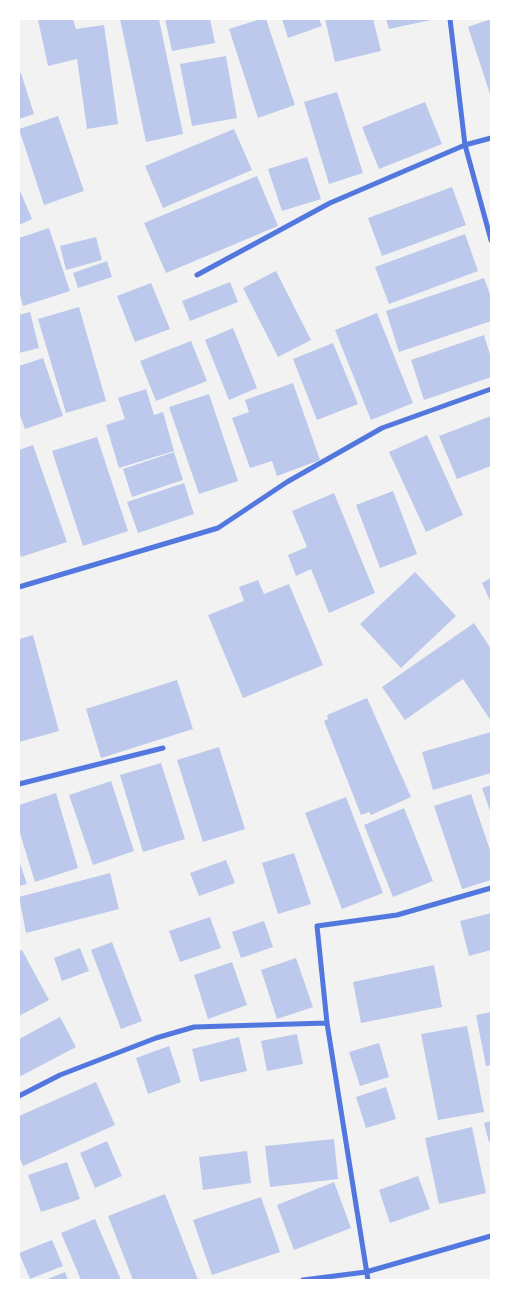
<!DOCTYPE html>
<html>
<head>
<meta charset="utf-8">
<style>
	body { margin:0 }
	#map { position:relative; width:510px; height:1299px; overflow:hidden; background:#f2f2f2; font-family:"Titillium Web",sans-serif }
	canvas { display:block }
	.frame { position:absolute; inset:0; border:20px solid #fff; pointer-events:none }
</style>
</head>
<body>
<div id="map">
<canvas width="510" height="1299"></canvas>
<div class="frame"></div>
</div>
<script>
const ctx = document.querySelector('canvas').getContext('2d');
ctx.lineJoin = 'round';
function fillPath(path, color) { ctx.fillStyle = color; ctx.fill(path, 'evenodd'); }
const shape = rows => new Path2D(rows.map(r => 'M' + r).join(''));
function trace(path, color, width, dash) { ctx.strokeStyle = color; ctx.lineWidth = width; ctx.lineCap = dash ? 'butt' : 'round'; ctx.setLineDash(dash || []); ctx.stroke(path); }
fillPath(shape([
	[44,19,73,19,76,29,104,25,118,124,87,129,77,59,48,66,38,20],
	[120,19,159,19,183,134,146,142],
	[165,19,210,19,215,43,172,51],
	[261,19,266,19,295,105,258,118,229,29],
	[282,19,319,19,322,26,288,38],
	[325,19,373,19,381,51,335,62],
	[386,19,431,19,431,20,389,29],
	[491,19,491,97,468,27],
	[226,56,237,118,192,126,180,64],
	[21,73,34,114,19,119,19,74],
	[337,92,363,173,329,184,304,102],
	[425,102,442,144,379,169,362,127],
	[58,116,84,191,44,205,19,129],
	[234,129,252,170,163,208,145,166],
	[307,157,321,199,282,211,268,169],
	[257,176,278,226,166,273,144,223],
	[452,187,466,225,382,256,368,218],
	[19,188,32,219,19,225],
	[49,228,70,291,23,306,19,292,19,238],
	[465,234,478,271,389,304,375,267],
	[96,237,102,260,66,270,60,246],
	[107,261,112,277,78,288,73,273],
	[276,271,311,340,278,357,243,288],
	[484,278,491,297,491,321,399,352,386,311],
	[230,282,238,302,190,321,182,301],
	[151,283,170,329,135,342,117,296],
	[79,307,106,401,66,413,38,319],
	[30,312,39,348,19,353,19,315],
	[377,313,413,403,371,420,335,330],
	[233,328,257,388,229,400,205,340],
	[484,335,491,358,491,377,424,400,411,360],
	[191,341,207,381,156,401,140,361],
	[333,343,358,404,317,420,293,359],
	[43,358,63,416,25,429,19,413,19,366],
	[293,383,320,460,277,476,272,461,250,468,232,418,249,412,245,400],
	[146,389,154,415,163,412,174,451,119,468,106,425,125,419,118,398],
	[209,394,238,481,199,494,169,407],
	[491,416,491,466,457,479,439,436],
	[427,435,463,515,426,532,389,452],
	[97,437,128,531,83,546,52,451],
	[33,445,67,542,21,557,19,550,19,450],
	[174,452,183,480,132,497,123,469],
	[184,483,194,514,138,533,127,502],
	[393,491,417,554,380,568,356,505],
	[334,493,375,593,329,613,311,569,296,576,288,555,307,547,292,511],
	[415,572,456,616,401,668,360,624],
	[491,578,491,603,482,583],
	[258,580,264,594,289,584,323,665,243,698,208,615,244,601,239,587],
	[474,623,491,649,491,721,463,679,405,720,382,687],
	[33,635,59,731,19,742,19,639],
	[177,680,193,729,101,758,86,709],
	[367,698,411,797,371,815,369,812,361,815,324,721,328,719,327,715],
	[491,732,491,773,433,790,422,752],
	[219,747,245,829,203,842,177,760],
	[161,763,185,839,143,852,120,775],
	[111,781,134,851,93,865,69,795],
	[491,785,491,814,482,788],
	[56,793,78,868,35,882,19,830,19,805],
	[471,794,491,853,491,880,462,889,434,806],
	[346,797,383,893,342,909,305,813],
	[404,808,433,881,393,897,364,825],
	[294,853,311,904,278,914,262,863],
	[226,860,235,883,199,896,190,873],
	[19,861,27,884,19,886],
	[110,873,119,909,26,933,19,897],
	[491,913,491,950,469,956,460,921],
	[210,917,221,948,180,962,169,931],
	[264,921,273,947,241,958,232,932],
	[112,942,142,1021,121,1029,91,950],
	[80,948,89,971,62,981,54,958],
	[22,950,49,1000,19,1016,19,951],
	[296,958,313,1007,277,1019,261,970],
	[232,962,247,1005,208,1019,194,975],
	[434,965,442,1007,361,1023,353,982],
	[491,1012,491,1065,486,1066,476,1015],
	[60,1017,76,1047,19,1077,19,1039],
	[467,1026,484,1112,438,1120,421,1034],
	[297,1034,303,1064,267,1071,261,1041],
	[239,1037,247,1071,200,1082,192,1049],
	[379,1043,389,1077,360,1086,349,1052],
	[169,1046,181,1082,148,1094,136,1058],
	[96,1082,115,1125,23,1166,19,1156,19,1116],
	[386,1087,396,1119,366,1128,356,1097],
	[491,1121,491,1142,489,1142,484,1123],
	[472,1127,486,1193,439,1204,425,1138],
	[334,1139,338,1179,270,1187,265,1146],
	[107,1141,122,1176,95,1188,80,1153],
	[247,1151,251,1183,203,1190,199,1157],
	[67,1162,80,1199,41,1212,28,1175],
	[418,1176,430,1209,390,1223,379,1190],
	[334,1182,351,1228,294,1250,277,1205],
	[165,1194,198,1280,133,1280,108,1216],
	[261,1197,280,1252,212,1275,193,1220],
	[95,1219,121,1280,81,1280,61,1233],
	[52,1240,63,1266,30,1279,19,1253],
	[65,1272,68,1280,45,1280]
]), '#bdc9ec');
trace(shape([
	[450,19,465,145,491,240],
	[197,275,330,203,465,145,491,138],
	[19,587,218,528,287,482,382,428,491,389],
	[19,784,163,748],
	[19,1096,60,1075,156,1038,194,1027,327,1023],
	[303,1280,366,1272,491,1236],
	[368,1280,327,1023,317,926,397,915,491,888]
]), '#5277de', 5);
</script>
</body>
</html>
